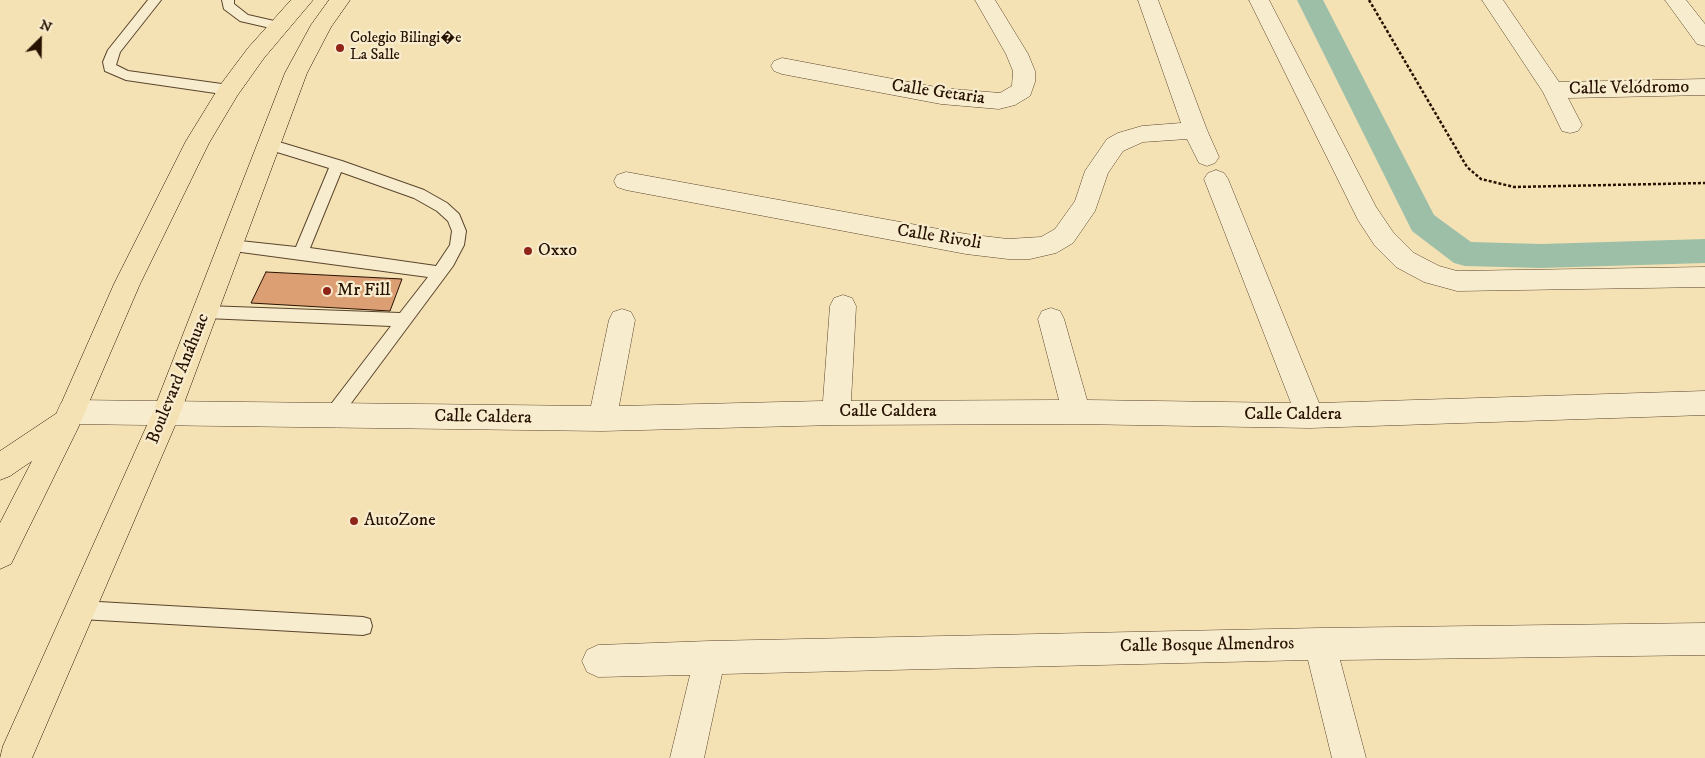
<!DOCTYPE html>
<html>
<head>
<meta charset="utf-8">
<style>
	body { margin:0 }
	#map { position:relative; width:1705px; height:758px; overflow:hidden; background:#f5e2b4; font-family:"IM FELL DW Pica",serif }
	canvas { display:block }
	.north { position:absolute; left:15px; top:15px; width:50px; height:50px; -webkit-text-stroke:4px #f8ecce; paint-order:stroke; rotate:23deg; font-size:14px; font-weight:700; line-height:20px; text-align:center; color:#271100 }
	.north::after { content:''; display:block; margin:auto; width:18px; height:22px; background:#271100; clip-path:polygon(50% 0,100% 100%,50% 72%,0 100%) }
</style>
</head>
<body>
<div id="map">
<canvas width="1705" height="758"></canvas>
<div class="north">N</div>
</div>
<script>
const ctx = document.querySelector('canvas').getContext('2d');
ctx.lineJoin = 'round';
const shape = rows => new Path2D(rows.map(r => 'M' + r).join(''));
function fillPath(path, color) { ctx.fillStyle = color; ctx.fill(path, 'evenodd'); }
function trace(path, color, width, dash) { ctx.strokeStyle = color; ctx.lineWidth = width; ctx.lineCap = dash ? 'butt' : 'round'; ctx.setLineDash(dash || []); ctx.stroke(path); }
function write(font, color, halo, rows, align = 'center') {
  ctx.font = font + ' "IM FELL DW Pica",serif'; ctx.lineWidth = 4.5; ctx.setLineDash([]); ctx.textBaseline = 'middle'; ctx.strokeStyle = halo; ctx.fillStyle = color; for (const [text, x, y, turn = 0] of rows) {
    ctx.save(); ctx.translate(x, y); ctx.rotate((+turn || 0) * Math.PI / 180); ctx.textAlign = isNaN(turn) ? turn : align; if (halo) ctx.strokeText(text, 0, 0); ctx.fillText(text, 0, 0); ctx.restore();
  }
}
fillPath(shape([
	[1297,0,1323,0,1434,215,1471,242,1541,244,1705,239,1705,263,1541,268,1465,266,1454,263,1412,231,1297,0]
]), '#9dbfa8');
const building = shape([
	[266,272,402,279,390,311,251,303,266,272]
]);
fillPath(building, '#dc9e73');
trace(building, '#271100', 1);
const service = shape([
	[148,0,161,0,120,52,116,65,128,71,229,85,234,87,236,90,234,93,229,95,126,80,105,71,103,62,108,50,148,0],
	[222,0,234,0,234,4,248,15,283,23,285,26,279,30,240,21,224,9,222,0],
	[269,139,342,161,424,190,447,203,459,214,466,231,464,245,453,266,337,422,331,424,325,422,323,417,325,412,391,326,206,318,200,317,198,312,200,307,206,306,400,313,428,277,226,250,224,246,226,242,231,240,296,247,329,168,264,148,262,144,264,140,269,139],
	[341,172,414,198,437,211,448,221,452,231,450,245,436,266,310,248,341,172],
	[81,601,363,617,370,619,372,626,370,633,363,635,81,619,74,616,72,610,74,604,81,601]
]);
const minor = shape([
	[975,0,995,0,1028,54,1035,71,1035,82,1030,96,1015,105,999,109,941,104,782,74,774,71,771,66,774,61,782,58,941,88,1000,93,1012,86,1013,71,1006,54,975,0],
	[1138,0,1158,0,1207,130,1219,157,1215,163,1207,166,1199,163,1187,139,1143,142,1123,151,1108,173,1095,211,1073,243,1056,253,1030,259,1008,259,966,254,626,190,617,187,614,181,617,175,626,172,966,234,1008,239,1041,237,1055,229,1075,201,1085,171,1107,139,1118,133,1142,126,1181,123,1138,0],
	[1249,0,1269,0,1376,207,1393,232,1414,253,1439,266,1457,271,1705,267,1705,287,1457,291,1424,282,1396,267,1375,246,1358,220,1249,0],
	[1482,0,1503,0,1559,82,1705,79,1705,95,1568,98,1582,125,1578,131,1570,133,1562,131,1543,92,1482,0],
	[1665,0,1686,0,1705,24,1705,46,1697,44,1665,0],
	[1216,170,1224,173,1228,179,1319,403,1705,391,1705,415,1310,428,1076,424,836,425,602,431,71,424,61,421,57,412,61,403,71,400,591,406,609,320,613,312,622,309,631,312,635,320,619,406,823,401,830,306,834,298,843,295,852,298,856,306,851,401,1059,400,1038,319,1042,311,1051,308,1060,311,1064,319,1087,400,1291,403,1204,179,1208,173,1216,170],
	[1705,623,1705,655,1340,660,1366,758,1332,758,1308,660,722,674,704,758,670,758,690,675,598,677,587,672,582,661,587,650,598,645,710,641,1320,628,1705,623]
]);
const primary = shape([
	[291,0,313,0,264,58,237,96,209,143,140,284,78,428,11,564,0,569,0,523,32,461,10,476,0,480,0,451,57,413,114,284,186,141,221,84,248,48,291,0],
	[329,0,350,0,331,27,307,73,180,414,32,758,0,758,3,746,152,414,285,73,311,25,329,0]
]);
trace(service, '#5a452d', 2);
trace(minor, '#5a452d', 1);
trace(primary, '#271100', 1);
trace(shape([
	[1369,0,1467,167,1481,179,1514,187,1705,183]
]), '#271100', 2.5, [3, 2]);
fillPath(service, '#f8ecce');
fillPath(minor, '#f8ecce');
fillPath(primary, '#f5e2b4');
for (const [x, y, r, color] of [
	[340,48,5,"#8f2418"],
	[528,251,5,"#8f2418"],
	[327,291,5,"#8f2418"],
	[354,521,5,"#8f2418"]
]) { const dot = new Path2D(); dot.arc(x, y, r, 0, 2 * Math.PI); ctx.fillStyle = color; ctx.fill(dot); trace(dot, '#f8ecce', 2); }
write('15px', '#271100', '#f8ecce', [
	["Colegio Bilingi�e",350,39],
	["La Salle",350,56]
], 'left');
write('18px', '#271100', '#f8ecce', [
	["Calle Velódromo",1629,89,-1],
	["Calle Getaria",938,93,8],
	["Calle Rivoli",939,238,9],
	["Boulevard Anáhuac",179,379,-68],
	["Calle Caldera",888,412],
	["Calle Caldera",1293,415],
	["Calle Caldera",483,418,1],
	["Calle Bosque Almendros",1207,646,-1]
]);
write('18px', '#271100', '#f8ecce', [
	["Oxxo",538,251],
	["Mr Fill",337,291],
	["AutoZone",364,521]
], 'left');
</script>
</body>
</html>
